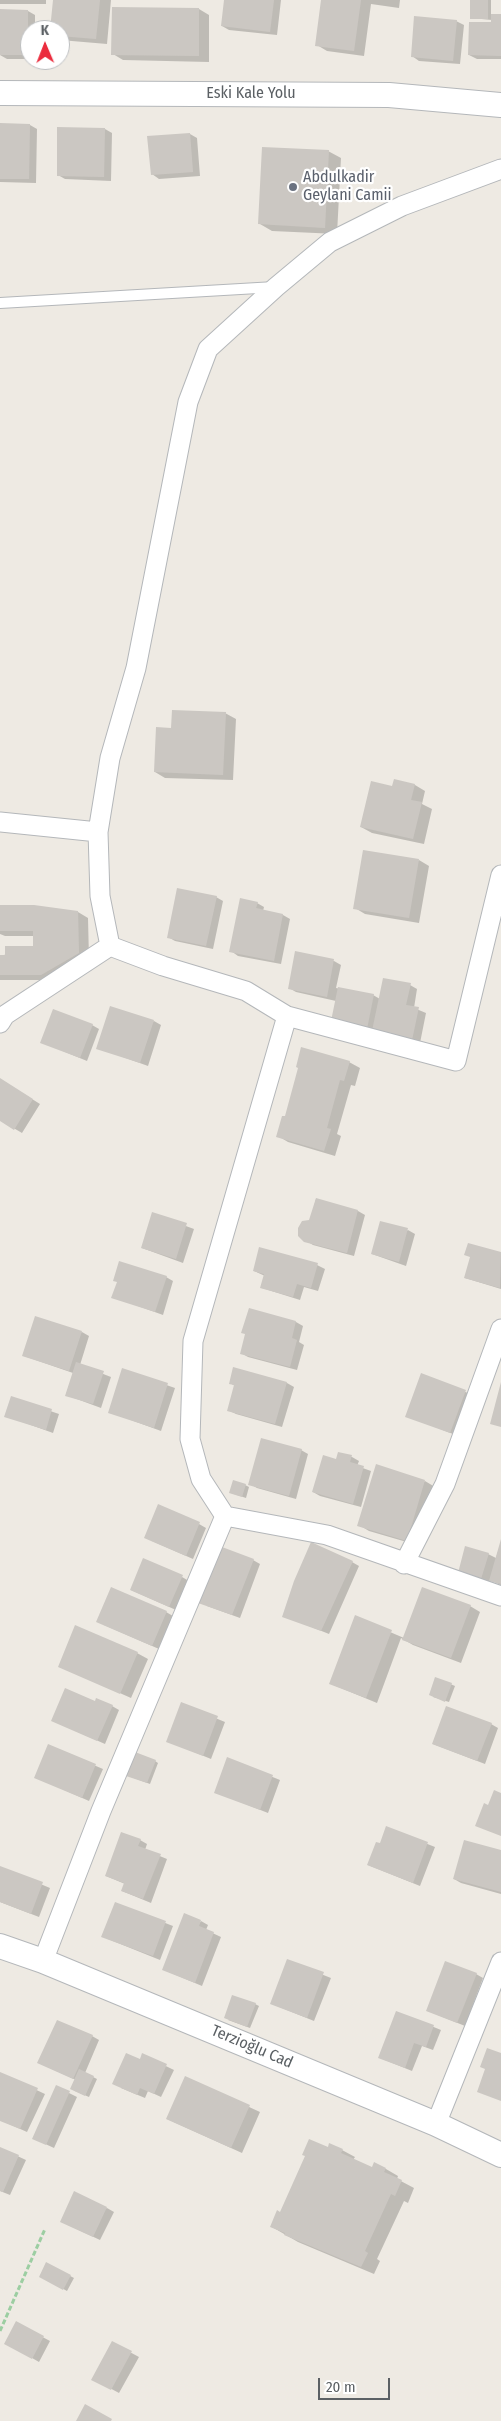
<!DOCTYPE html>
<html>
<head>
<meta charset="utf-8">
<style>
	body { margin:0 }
	#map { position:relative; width:501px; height:2421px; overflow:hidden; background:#eeeae3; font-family:"Fira Sans Condensed",sans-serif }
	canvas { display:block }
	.north { position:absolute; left:20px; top:20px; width:50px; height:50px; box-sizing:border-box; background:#fff; border:1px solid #bdbfc1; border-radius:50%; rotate:359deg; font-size:14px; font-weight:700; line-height:20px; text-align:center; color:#5b6064 }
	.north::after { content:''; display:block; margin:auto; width:18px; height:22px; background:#eb2c3d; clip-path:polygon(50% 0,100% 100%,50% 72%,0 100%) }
	.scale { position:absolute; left:318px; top:2378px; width:72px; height:22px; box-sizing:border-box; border:2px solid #5b6064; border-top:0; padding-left:6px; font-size:15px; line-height:18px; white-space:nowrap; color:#5b6064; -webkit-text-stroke:4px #fff; paint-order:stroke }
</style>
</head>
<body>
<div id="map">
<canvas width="501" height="2421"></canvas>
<div class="north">K</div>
<div class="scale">20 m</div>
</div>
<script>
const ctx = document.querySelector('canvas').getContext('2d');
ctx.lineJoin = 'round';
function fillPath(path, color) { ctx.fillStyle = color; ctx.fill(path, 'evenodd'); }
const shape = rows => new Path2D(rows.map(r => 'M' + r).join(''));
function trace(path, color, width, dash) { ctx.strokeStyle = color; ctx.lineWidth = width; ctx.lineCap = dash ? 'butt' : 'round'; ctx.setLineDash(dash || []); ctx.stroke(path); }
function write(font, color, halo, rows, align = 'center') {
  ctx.font = font + ' "Fira Sans Condensed",sans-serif'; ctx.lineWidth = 4.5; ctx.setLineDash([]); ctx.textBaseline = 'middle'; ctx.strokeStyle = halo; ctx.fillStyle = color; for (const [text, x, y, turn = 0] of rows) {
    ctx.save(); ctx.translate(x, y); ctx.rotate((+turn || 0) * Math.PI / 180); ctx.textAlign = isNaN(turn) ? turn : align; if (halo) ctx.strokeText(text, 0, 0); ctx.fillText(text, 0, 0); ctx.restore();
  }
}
fillPath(shape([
	[0,0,46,0,46,4,0,4],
	[54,0,111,0,107,44,60,40,60,30,52,30],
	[225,0,281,0,277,35,229,30,222,26],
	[322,0,400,0,399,8,371,4,364,56,327,51,317,45],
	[471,0,491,0,491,15,501,15,501,59,477,59,469,55,492,24,492,20,471,18],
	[199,9,209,15,209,62,123,60,113,54],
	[0,10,28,11,35,15,35,30,30,30,30,59,7,59,0,55],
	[456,21,464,25,460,64,419,61,412,56],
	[0,124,30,125,37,129,36,183,0,182],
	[105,129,112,133,111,181,65,179,58,175],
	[190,134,197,138,200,176,159,179,152,174],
	[328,151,341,158,337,234,272,231,260,224],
	[225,713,236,719,233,780,165,778,155,772,173,729],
	[415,785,425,791,422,804,432,809,424,844,372,833,361,827,393,787],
	[419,860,429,866,419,923,365,914,355,908],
	[216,897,223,901,213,949,175,941,168,937],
	[257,903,264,907,263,911,283,915,290,919,281,964,238,956,231,951],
	[0,906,78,912,88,918,89,959,52,980,0,980,0,956,35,947,35,936,5,936,0,934],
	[296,953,334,961,341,965,336,988,373,995,380,999,410,985,417,989,414,1008,426,1013,419,1048,339,1025,336,1001,296,992,289,988],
	[154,1021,161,1025,148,1066,98,1048],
	[92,1025,99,1029,87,1061,41,1042],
	[349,1062,360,1068,355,1086,351,1085,337,1134,341,1136,335,1156,288,1142,278,1136,286,1118],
	[0,1079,40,1104,22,1133,0,1120],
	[316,1199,358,1211,365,1215,354,1256,313,1245,305,1240],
	[153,1214,194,1229,183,1263,142,1248],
	[408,1230,415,1234,406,1266,372,1254],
	[469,1244,501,1253,501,1289,465,1278,471,1257],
	[317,1265,325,1269,318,1291,304,1287,300,1300,262,1288,265,1276,254,1271],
	[166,1277,173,1281,163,1315,113,1297],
	[249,1309,296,1322,303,1326,299,1342,304,1345,297,1370,248,1357,241,1353,246,1334],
	[82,1332,89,1336,80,1365,111,1377,101,1408,66,1395,73,1373,24,1356],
	[123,1370,175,1388,161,1431,109,1412],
	[422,1375,473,1395,458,1436,407,1416],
	[230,1383,287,1383,294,1387,282,1427,236,1414,228,1410,235,1386],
	[12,1398,59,1414,53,1433,6,1416],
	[301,1450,308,1454,296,1499,257,1488,250,1484],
	[339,1453,352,1457,359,1461,357,1466,371,1471,361,1507,320,1496,313,1492,337,1460],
	[425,1481,435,1487,417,1545,369,1531,359,1525],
	[245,1485,249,1487,246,1498,231,1493],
	[199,1524,206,1528,193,1559,152,1541],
	[501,1542,501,1585,490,1580,489,1583,466,1576,488,1554,496,1558],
	[253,1560,260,1564,240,1618,207,1606],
	[352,1562,359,1566,329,1634,284,1616],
	[182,1577,189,1581,176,1610,131,1590],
	[470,1606,480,1612,461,1663,413,1645,401,1638,377,1703,331,1684,355,1617,404,1638],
	[166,1612,173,1616,159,1649,104,1625],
	[137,1653,148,1659,131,1698,59,1666],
	[436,1678,455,1686,449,1702,433,1697],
	[95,1703,112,1706,119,1710,105,1744,53,1721],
	[181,1704,225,1722,211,1759,167,1741],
	[491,1724,498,1728,485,1764,433,1744],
	[49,1746,103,1769,89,1801,35,1777],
	[228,1759,280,1780,268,1813,215,1792],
	[155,1761,158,1763,150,1784,131,1777],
	[387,1828,435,1847,420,1886,368,1865,381,1845],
	[140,1840,147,1844,145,1850,167,1859,151,1903,122,1891,125,1884,106,1876],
	[501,1852,501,1894,461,1883,454,1879],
	[0,1867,50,1888,39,1917,0,1902],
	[116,1904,173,1926,160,1960,103,1937],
	[201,1921,208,1925,206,1930,221,1937,202,1986,164,1970],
	[288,1961,331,1978,314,2021,272,2004],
	[476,1974,483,1978,465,2026,428,2011],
	[255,2004,259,2006,250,2028,228,2020],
	[397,2012,441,2030,433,2050,422,2046,412,2071,380,2058],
	[92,2036,99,2040,85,2073,97,2079,89,2097,75,2091,76,2080,39,2063],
	[143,2055,174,2070,161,2097,148,2091,145,2098,121,2088],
	[0,2073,45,2094,27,2132,0,2120],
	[186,2078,260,2112,242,2153,167,2119],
	[57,2087,77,2097,54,2148,41,2142],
	[0,2148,26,2160,10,2195,0,2191],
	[328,2149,342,2150,355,2157,353,2160,373,2168,386,2169,398,2176,397,2179,414,2188,408,2203,404,2201,377,2259,380,2261,374,2274,298,2242,272,2227],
	[107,2208,114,2212,100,2240,68,2225],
	[47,2264,74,2278,67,2291,40,2276],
	[16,2323,50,2341,39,2362,6,2343],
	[113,2343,139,2357,119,2393,93,2379]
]), '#0003');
fillPath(shape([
	[53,0,100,0,96,39,60,36,60,30,50,30],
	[224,0,274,0,270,32,221,26],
	[321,0,361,0,354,51,315,46],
	[470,0,488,0,488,19,470,19],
	[112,7,199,8,199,56,111,55],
	[0,9,28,10,28,55,0,55],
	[491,14,501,14,501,56,468,55,469,22,491,22],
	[414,16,457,20,453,61,411,57],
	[0,123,30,124,29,179,0,179],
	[57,127,105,128,104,177,57,176],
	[190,133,193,172,151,175,147,136],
	[262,147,329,150,325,228,258,224],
	[172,710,226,712,223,775,154,772,156,727,171,728],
	[394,779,415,784,411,800,422,802,413,839,360,827,371,781,392,786],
	[363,850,419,859,409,918,353,909],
	[177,888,217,896,206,946,167,938],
	[240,898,258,902,256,908,283,914,274,961,229,952],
	[0,905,34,905,78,911,79,953,41,975,0,975,0,955,5,955,5,946,33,946,33,931,0,931],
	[295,951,334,959,327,997,288,989],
	[383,978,411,983,406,1005,419,1007,411,1045,371,1036],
	[338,987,374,994,367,1029,331,1021],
	[110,1006,154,1020,140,1063,96,1049],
	[53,1009,93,1024,80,1058,40,1043],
	[301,1047,350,1061,344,1081,340,1080,327,1128,331,1129,324,1151,276,1137,282,1116,285,1116,298,1068,296,1067],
	[0,1078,33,1099,14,1130,0,1121],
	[316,1198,358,1210,347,1253,304,1242,298,1236,298,1228,302,1221,309,1220],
	[152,1212,187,1223,176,1259,141,1248],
	[380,1221,408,1228,399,1262,371,1254],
	[468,1243,501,1252,500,1288,464,1278,470,1257,464,1255],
	[259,1247,318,1263,311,1288,297,1284,293,1297,260,1288,264,1274,253,1271],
	[119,1261,167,1276,155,1312,111,1298,117,1282,113,1281],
	[249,1308,296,1321,292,1338,297,1340,290,1367,240,1354,245,1334,241,1333],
	[35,1316,82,1331,69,1371,22,1356],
	[76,1362,104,1371,93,1404,65,1396],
	[233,1367,287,1382,275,1424,227,1411,234,1385,229,1384],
	[122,1368,168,1383,154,1428,108,1413],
	[421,1373,466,1390,450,1433,405,1417],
	[501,1382,501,1427,490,1424],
	[11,1396,52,1409,46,1430,4,1417],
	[261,1438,302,1449,289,1496,248,1485],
	[338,1452,352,1455,350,1462,364,1466,353,1504,312,1492,323,1455,336,1459],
	[376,1464,425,1480,407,1541,357,1526],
	[233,1480,246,1484,242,1497,229,1493],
	[158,1504,200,1522,186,1556,144,1538],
	[501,1539,501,1584,489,1581],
	[311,1542,353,1561,321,1631,282,1617,294,1581],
	[214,1544,254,1559,232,1615,198,1603],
	[465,1546,489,1553,481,1579,458,1573],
	[143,1558,183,1575,169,1607,130,1590],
	[111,1587,167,1611,152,1646,96,1622],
	[422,1587,471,1605,451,1658,402,1640],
	[355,1615,392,1630,366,1698,329,1684],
	[75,1625,138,1652,120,1694,58,1667],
	[435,1677,452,1683,445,1702,429,1695],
	[65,1688,95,1701,96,1698,113,1705,97,1741,51,1721],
	[181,1702,218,1716,203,1756,166,1742],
	[446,1706,492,1723,477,1761,432,1744],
	[48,1744,96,1764,82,1798,34,1778],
	[135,1752,156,1760,147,1783,126,1776],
	[227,1757,273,1775,260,1810,214,1793],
	[494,1790,501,1793,501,1836,475,1826,484,1803,488,1805],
	[386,1826,428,1842,413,1883,367,1865,376,1842,380,1843],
	[121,1832,141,1839,138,1846,161,1854,143,1899,121,1891,124,1883,105,1876],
	[464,1840,501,1850,501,1892,453,1879],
	[0,1866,43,1882,31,1914,0,1902],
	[115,1902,166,1921,153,1956,101,1937],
	[184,1913,201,1920,199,1926,214,1932,195,1983,162,1970],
	[287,1959,324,1972,307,2018,270,2004],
	[445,1961,477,1973,457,2023,426,2011],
	[232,1995,256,2003,247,2027,224,2018],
	[396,2011,434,2025,426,2047,414,2043,405,2068,378,2058],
	[57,2020,93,2035,73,2079,37,2063],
	[487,2048,501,2053,501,2101,477,2092,485,2069,480,2067],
	[126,2053,140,2059,142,2053,167,2064,154,2094,140,2088,137,2095,112,2084],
	[79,2069,94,2076,85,2096,70,2089],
	[0,2072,38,2088,20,2129,0,2121],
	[185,2076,250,2105,231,2148,166,2119],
	[56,2085,70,2091,46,2145,32,2139],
	[309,2139,328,2147,329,2143,343,2149,341,2153,372,2167,374,2162,386,2168,384,2172,402,2180,395,2196,391,2194,365,2251,368,2253,361,2267,284,2235,285,2233,270,2227,277,2210,280,2212,305,2156,302,2155],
	[0,2147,19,2155,3,2192,0,2191],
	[74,2191,107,2207,93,2237,60,2222],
	[46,2262,71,2275,63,2290,39,2277],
	[16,2321,44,2336,32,2359,4,2344],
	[112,2341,132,2351,111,2390,91,2380],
	[85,2404,112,2419,111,2421,76,2421]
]), '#cbc7c2');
const service = shape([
	[0,303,275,287]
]);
const minor = shape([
	[501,169,402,206,330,242,276,287,208,349,188,402,136,668,110,758,98,832,100,896,110,946,163,966,246,991,287,1016,193,1341,190,1439,201,1479,225,1516,327,1535,501,1596],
	[0,822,98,832],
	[287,1016,456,1061,501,875],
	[0,1023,5,1015,110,946],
	[404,1564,445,1484,501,1329],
	[43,1961,101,1811,225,1516],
	[436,2124,501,1962]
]);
const tertiary = shape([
	[0,93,389,95,501,105],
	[0,1946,43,1961,436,2124,501,2155]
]);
trace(service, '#b4b7ba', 12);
trace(minor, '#b4b7ba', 21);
trace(tertiary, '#b4b7ba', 26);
trace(shape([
	[0,2331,45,2229]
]), '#9ccea2', 3, [5, 2.5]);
trace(service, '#fff', 10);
trace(minor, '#fff', 19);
trace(tertiary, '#fff', 24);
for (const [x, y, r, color] of [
	[293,187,5,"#6b7280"]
]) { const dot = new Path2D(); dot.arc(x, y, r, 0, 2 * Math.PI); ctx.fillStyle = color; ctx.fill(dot); trace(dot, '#fff', 2); }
write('16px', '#5b6064', '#fff', [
	["Eski Kale Yolu",251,94],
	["Terzioğlu Cad",252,2047,23]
]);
write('16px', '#5b616d', '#fff', [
	["Abdulkadir",303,178],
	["Geylani Camii",303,196]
], 'left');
</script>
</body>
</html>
